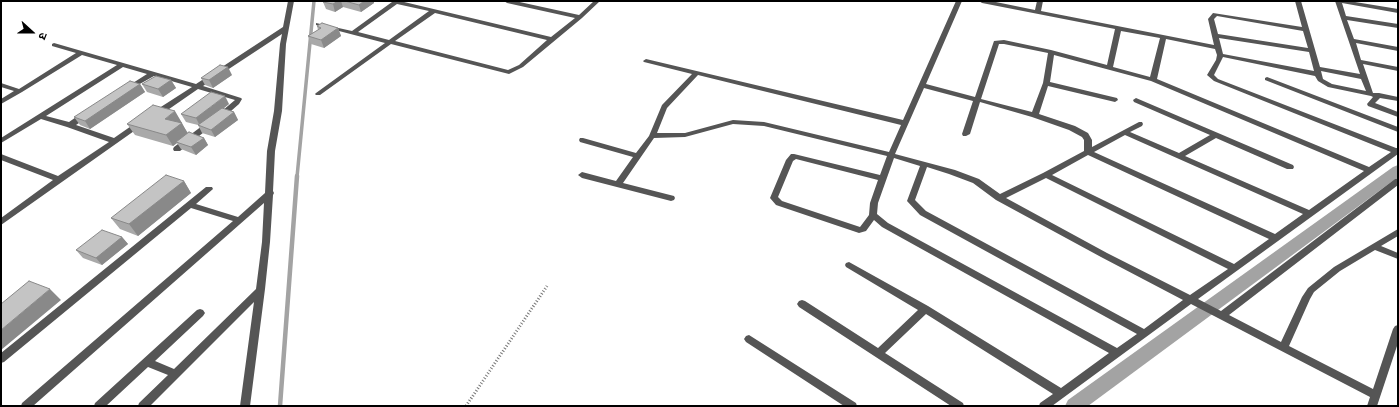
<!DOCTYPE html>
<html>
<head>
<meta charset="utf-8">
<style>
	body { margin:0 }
	#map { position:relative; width:1399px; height:407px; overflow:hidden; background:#fff; font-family:Lato,"Noto Sans Devanagari",sans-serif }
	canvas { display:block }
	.frame { position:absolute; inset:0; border:2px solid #000; pointer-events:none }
	.north { position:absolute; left:12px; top:12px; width:40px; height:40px; -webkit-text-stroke:3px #fff; paint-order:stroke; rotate:111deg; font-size:11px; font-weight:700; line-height:16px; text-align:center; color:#000 }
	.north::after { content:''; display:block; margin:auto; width:14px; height:18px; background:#000; clip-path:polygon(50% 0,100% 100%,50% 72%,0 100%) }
</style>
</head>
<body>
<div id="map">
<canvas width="1399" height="407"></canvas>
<div class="frame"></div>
<div class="north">उ</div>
</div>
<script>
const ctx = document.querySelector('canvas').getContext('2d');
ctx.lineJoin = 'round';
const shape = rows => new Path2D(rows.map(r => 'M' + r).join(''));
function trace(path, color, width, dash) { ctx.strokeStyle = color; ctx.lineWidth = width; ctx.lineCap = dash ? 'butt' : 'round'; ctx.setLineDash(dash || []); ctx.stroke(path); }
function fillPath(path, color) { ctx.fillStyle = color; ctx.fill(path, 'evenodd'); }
trace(shape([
	[297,177,314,1]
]), '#a3a3a3', 3.5);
trace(shape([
	[280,406,297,176]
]), '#a3a3a3', 4.5);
fillPath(shape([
	[1398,165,1398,177,1088,406,1065,406,1068,400,1393,167,1398,165]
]), '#a3a3a3');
trace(shape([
	[466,406,547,286]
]), '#777', 3, [1, 2]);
fillPath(shape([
	[288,1,294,1,286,44,282,111,275,151,273,191,274,193,273,195,270,242,265,289,250,406,240,406,254,302,150,406,138,406,139,403,168,375,148,367,106,406,94,406,95,403,197,310,200,309,203,310,205,313,203,316,155,361,174,369,256,289,262,242,264,203,33,406,21,406,22,403,233,221,191,208,4,362,1,363,1,353,206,187,212,187,213,189,196,204,238,217,265,193,267,151,274,111,280,44,282,34,203,86,241,98,242,99,239,104,223,118,220,118,216,116,235,100,198,89,159,116,153,116,152,114,153,112,192,87,154,76,129,90,125,90,125,88,147,74,123,67,46,116,69,122,82,113,88,113,89,115,88,117,76,125,114,138,137,122,143,122,144,124,1,225,1,218,53,180,1,160,1,154,58,176,109,142,67,127,41,119,1,143,1,138,117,65,82,55,22,92,1,104,1,99,14,91,1,87,1,83,19,89,76,53,52,46,52,44,54,43,196,84,283,27,288,1],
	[390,1,400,1,551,37,575,18,507,3,504,1,515,1,579,15,594,1,600,1,582,18,523,67,509,74,391,44,320,95,316,95,315,94,316,93,385,43,316,25,316,23,352,31,392,2,390,1],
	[397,4,429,11,389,40,358,32,397,4],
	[435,13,547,40,519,65,508,70,395,41,435,13],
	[956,1,962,1,926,84,975,97,994,41,1004,40,1051,50,1107,65,1115,29,982,3,979,1,991,1,1035,10,1037,1,1043,1,1041,11,1214,45,1208,19,1213,13,1302,27,1295,1,1301,1,1320,67,1360,74,1335,1,1349,1,1398,9,1398,13,1342,3,1346,16,1398,24,1398,28,1347,20,1354,39,1398,47,1398,51,1356,43,1361,60,1398,67,1398,71,1363,64,1373,93,1379,93,1398,97,1398,101,1380,98,1375,103,1398,112,1398,117,1368,106,1367,104,1373,97,1371,96,1328,87,1318,81,1315,76,1223,57,1214,75,1218,79,1396,148,1398,148,1398,154,1198,299,1221,311,1395,179,1398,178,1398,185,1229,315,1281,342,1302,297,1308,288,1334,267,1398,229,1398,236,1381,246,1398,253,1398,259,1375,250,1340,271,1314,292,1310,299,1289,346,1373,389,1393,329,1395,326,1398,325,1398,343,1377,406,1367,406,1370,397,1191,304,1052,406,1039,406,1040,403,1053,394,926,314,885,353,963,403,964,406,951,406,799,307,797,304,799,301,802,300,805,301,878,348,918,310,846,267,845,265,846,263,849,262,928,306,1061,388,1109,353,882,227,874,220,866,231,859,233,776,205,770,198,786,160,791,154,794,154,880,175,887,156,764,126,733,124,685,137,654,138,623,183,674,196,675,198,674,200,671,201,582,178,578,175,582,172,616,181,633,157,580,142,579,140,580,138,583,138,636,153,649,136,662,105,692,74,644,62,643,61,646,59,903,120,956,1],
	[1217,16,1303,31,1308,48,1218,34,1214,19,1217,16],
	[1121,31,1160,38,1150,77,1113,67,1121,31],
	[1219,38,1309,52,1314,71,1223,54,1219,38],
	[1166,39,1215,49,1217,55,1216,60,1207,75,1214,81,1391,152,1369,167,1157,79,1166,39],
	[999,44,1004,44,1048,53,1043,83,1032,112,981,99,999,44],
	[1054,55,1151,81,1364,171,1309,210,1185,156,1216,138,1287,169,1293,169,1294,167,1293,165,1136,98,1133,100,1134,102,1210,135,1179,153,1130,132,1142,126,1143,124,1142,122,1139,122,1092,147,1092,140,1088,133,1075,126,1039,114,1048,86,1115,102,1118,100,1117,98,1050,82,1054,55],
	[1321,71,1361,79,1366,91,1332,84,1323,79,1321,71],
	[698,75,901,125,889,152,764,122,733,120,685,133,657,133,667,108,698,75],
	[924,88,973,101,962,134,963,136,966,136,970,134,980,102,1032,117,1069,130,1082,137,1084,140,1084,151,1043,173,1000,194,979,179,955,170,895,154,924,88],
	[1125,135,1303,214,1275,234,1094,152,1125,135],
	[1088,155,1269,239,1234,264,1052,175,1088,155],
	[894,158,920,166,907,201,920,215,1137,334,1117,348,888,223,877,214,878,203,894,158],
	[796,159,878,180,870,203,869,215,860,227,782,201,778,197,793,161,796,159],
	[927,167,949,174,973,183,996,200,1101,257,1183,300,1144,329,926,211,915,200,927,167],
	[1046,178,1228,269,1190,295,1107,253,1006,198,1046,178],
	[1267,77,1398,127,1398,132,1265,80,1265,78,1267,77],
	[206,123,212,123,213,125,180,151,174,151,173,149,174,147,206,123],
	[749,335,856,403,857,406,844,406,746,342,744,339,746,336,749,335]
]), '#555');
fillPath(shape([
	[325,1,374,1,374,3,361,12,343,7,335,12,326,9,323,2],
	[317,26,338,28,341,36,324,48,311,44,308,36,318,30],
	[232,75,213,88,205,85,201,78],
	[171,80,176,88,163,97,147,92,142,84],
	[140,84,145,92,90,129,80,125,74,117],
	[229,104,223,109,234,112,238,120,215,137,202,133,198,125,186,122,181,114],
	[181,123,188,133,204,138,208,145,196,155,181,149,177,143,173,146,135,135,127,124,182,123],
	[184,181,191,193,138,236,120,229,111,218],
	[122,237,128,244,102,265,83,258,76,250]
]), '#a9a9a9');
fillPath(shape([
	[338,1,341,1,343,7,335,12,333,4],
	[364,1,374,1,374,3,361,12,359,5],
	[338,28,341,36,324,48,321,40],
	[228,67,232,75,213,88,209,80],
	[171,80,176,88,163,97,158,89],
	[140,84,145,92,90,129,85,121],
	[225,96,229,104,200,126,196,118],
	[175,111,182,123,172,130,165,119],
	[234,112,238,120,215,137,211,130],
	[182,123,188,134,176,142,177,143,173,146,166,135],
	[204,138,208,145,196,155,191,147],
	[184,181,191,193,138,236,129,224],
	[122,237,128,244,102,265,96,258],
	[50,289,61,300,1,350,1,330]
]), '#898989');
const building = shape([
	[325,1,338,1,333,4,323,2,325,1],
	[345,1,364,1,359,5,345,1],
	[322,23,338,28,321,40,308,36,321,28,317,26,322,23],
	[220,65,228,67,209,80,201,78,220,65],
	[156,76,171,80,158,89,142,84,156,76],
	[130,81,140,84,85,121,74,117,130,81],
	[211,92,225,96,196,118,181,114,211,92],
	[153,105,175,111,165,119,182,123,166,135,127,124,153,105],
	[222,108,234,112,211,130,198,125,222,108],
	[189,132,204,138,191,147,176,142,189,132],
	[166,175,184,181,129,224,111,218,166,175],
	[102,230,122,237,96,258,76,250,102,230],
	[29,281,50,289,1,330,1,304,29,281]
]);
fillPath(building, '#c4c4c4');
trace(building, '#898989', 1);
</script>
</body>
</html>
